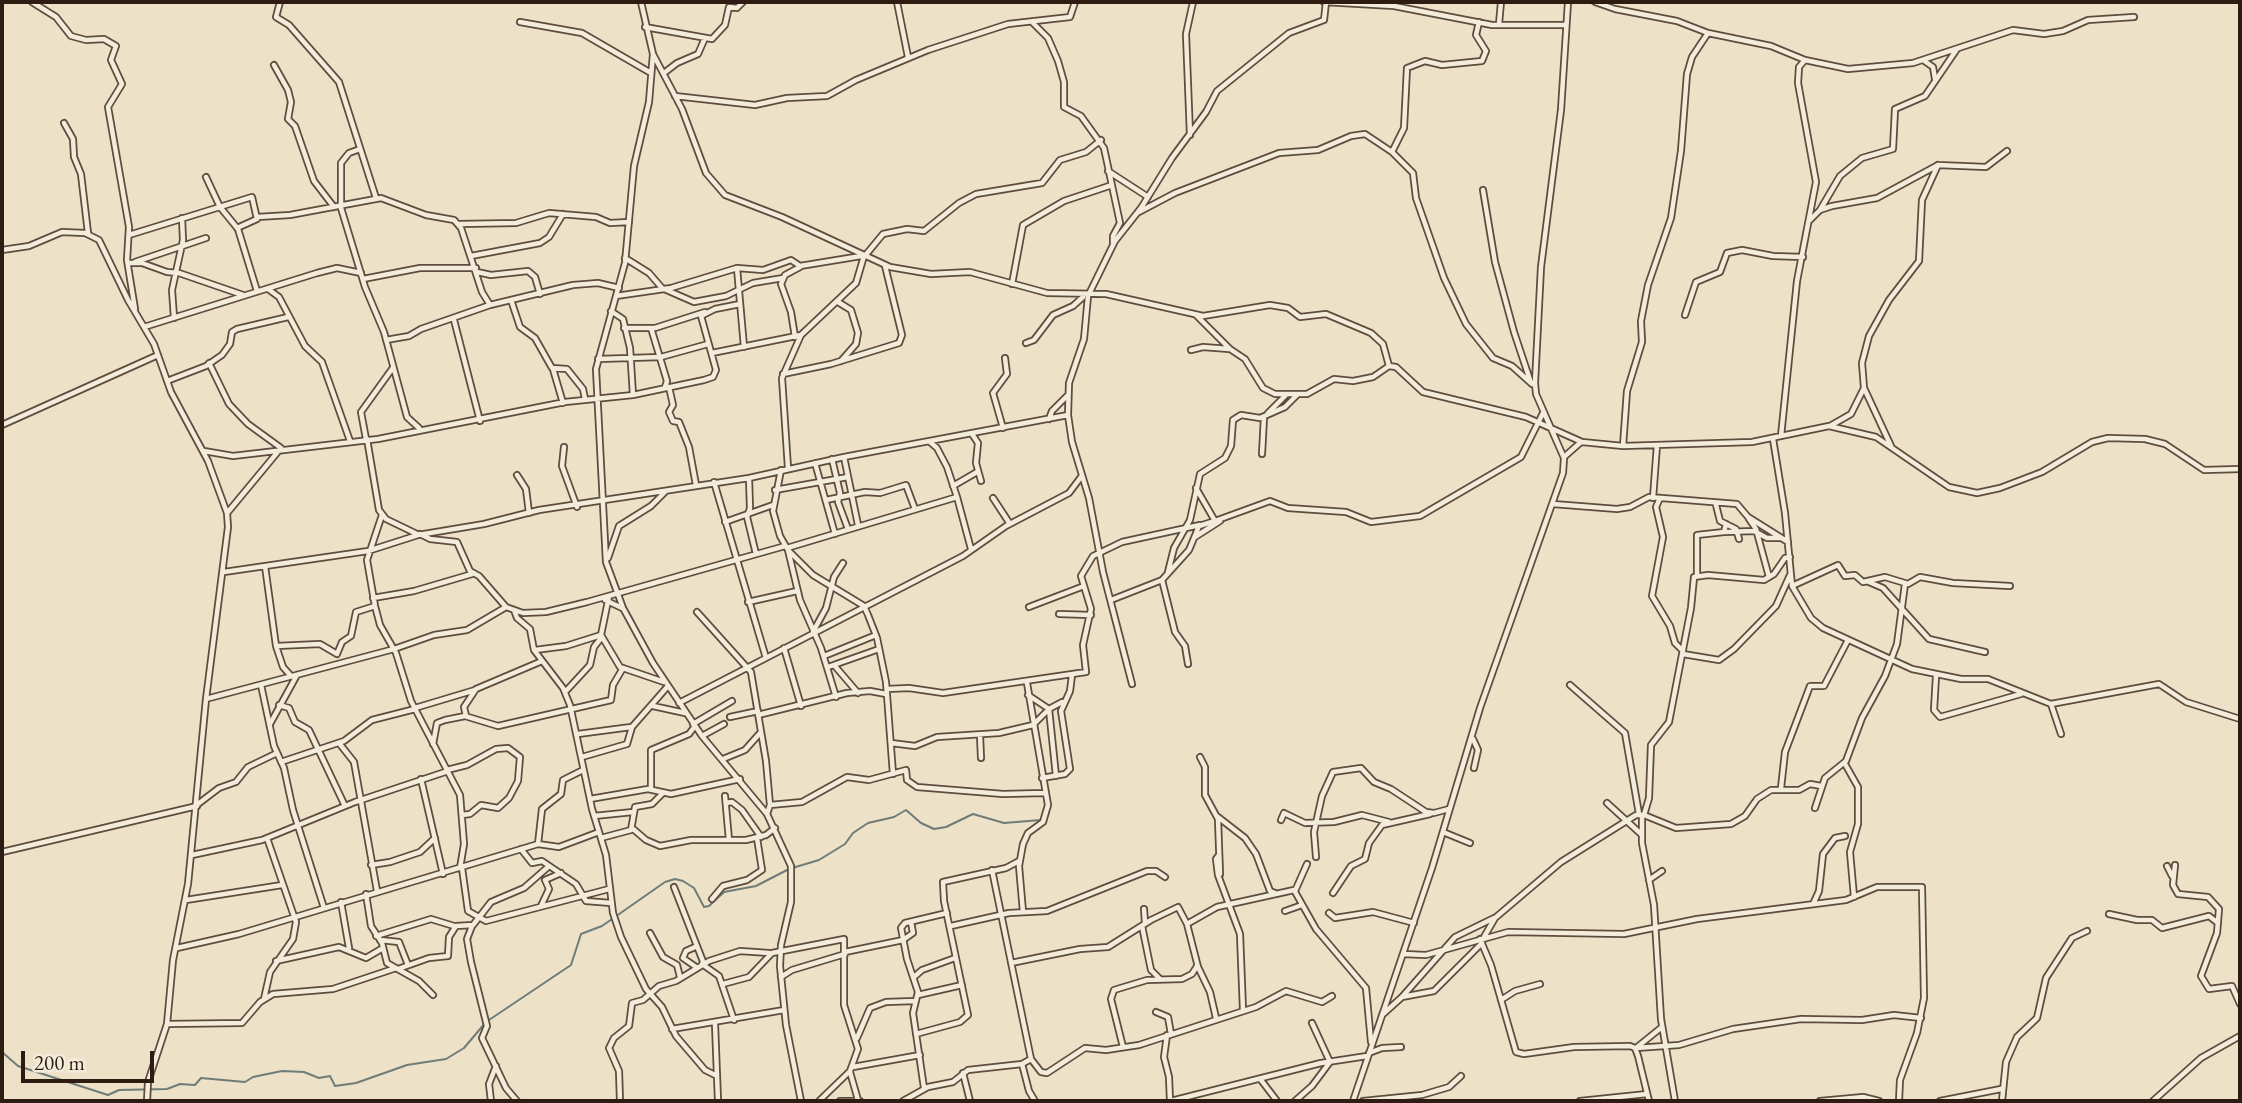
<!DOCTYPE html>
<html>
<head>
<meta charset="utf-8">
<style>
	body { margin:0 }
	#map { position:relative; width:2242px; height:1103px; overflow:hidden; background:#ede1c7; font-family:"EB Garamond",serif }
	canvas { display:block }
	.frame { position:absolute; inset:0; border:4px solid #2e1c12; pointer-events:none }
	.scale { position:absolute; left:21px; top:1051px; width:133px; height:32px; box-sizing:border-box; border:4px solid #2e1c12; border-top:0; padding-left:9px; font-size:21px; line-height:24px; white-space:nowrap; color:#2e1c12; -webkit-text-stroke:5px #f3ecdb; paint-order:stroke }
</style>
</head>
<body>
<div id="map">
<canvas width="2242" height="1103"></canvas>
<div class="frame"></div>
<div class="scale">200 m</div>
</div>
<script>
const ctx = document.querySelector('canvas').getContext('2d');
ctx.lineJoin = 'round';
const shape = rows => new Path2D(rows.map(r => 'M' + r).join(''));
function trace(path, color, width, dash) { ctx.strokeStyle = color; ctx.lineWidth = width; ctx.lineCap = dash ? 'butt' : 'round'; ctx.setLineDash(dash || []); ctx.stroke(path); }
trace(shape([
	[2,1052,18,1066,108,1095,119,1090,167,1089,180,1084,195,1085,201,1078,245,1082,253,1077,282,1071,304,1072,319,1078,330,1076,335,1086,356,1083,407,1065,446,1059,464,1048,486,1022,571,965,581,934,602,926,665,882,675,879,683,881,694,888,704,907,709,906,724,892,756,886,789,869,819,860,845,844,853,833,868,823,894,817,906,810,921,823,934,829,946,827,973,814,1004,823,1041,820]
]), '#6f7c78', 2);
const minor = shape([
	[32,2,56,17,71,36,86,40,104,39,116,46,111,60,122,84,108,107,129,227,127,260,135,309],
	[280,2,276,17,289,25,339,82,376,198],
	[641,2,653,54,682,109,706,173,725,195,782,217,890,267,931,274,970,272,1047,293,1106,294,1203,316,1270,305,1288,308,1300,317,1326,314,1371,333,1383,344,1389,366],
	[897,2,908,57],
	[1324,2,1394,6,1492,25,1566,25],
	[1595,2,1615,9,1677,21,1708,33,1771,46,1805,60,1848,69,1913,63,2013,30,2044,34,2063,31,2088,20,2134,17],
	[520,22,582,33,651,73],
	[1032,22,1048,38,1058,61,1064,82,1064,107,1081,116,1104,148,1120,223,1113,236,1113,243],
	[1479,22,1476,35,1486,51,1482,61,1442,65,1425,61,1407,68,1404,128,1392,152,1413,173,1416,198,1444,278,1466,324,1493,358,1512,366,1532,384],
	[1499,24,1501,2],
	[645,27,712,39,725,25,729,7,737,8,743,2],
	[653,54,649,102,634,166,625,263,596,369,606,562,623,608,653,663,702,736,767,814,791,866,791,902,781,945,780,966,786,1025,801,1101],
	[1923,60,1933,67,1935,79],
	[274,65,288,90,291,102,288,119,295,126,314,181,334,207],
	[664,73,677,63,698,54,705,38],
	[675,96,755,105,787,98,827,96,856,80,928,50,1008,24,1070,17,1075,2],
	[64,123,73,139,74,157,81,174,88,233],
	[1190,135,1186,34,1193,2],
	[360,149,349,153,341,163,341,208,365,287,384,332,407,417,419,428],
	[1108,171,1148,197],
	[206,177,220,207,238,229,257,291],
	[1483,190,1495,262,1514,332,1531,383],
	[1820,210,1840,176,1862,158,1893,149,1895,109,1925,96,1957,49],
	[1139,212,1175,193,1279,153,1318,150,1351,136,1365,134,1392,152],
	[257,217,290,215,381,198,426,215,454,220,461,228,482,292,490,305],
	[1809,221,1820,210,1832,206,1877,198,1938,165,1986,167,2007,151],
	[459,224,516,223,549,213,596,217,610,223,629,222],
	[129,235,252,197,257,219,237,228],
	[2,250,29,246,62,232,85,233,99,240,128,300,154,344,171,392,208,461,227,513,228,527,206,699,188,884,173,960,167,1024,148,1082,147,1101],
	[471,256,540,243,549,237,563,214],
	[864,257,883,234,907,229,924,231,959,203,976,194,1042,183,1060,160,1086,152,1101,140],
	[625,258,649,273,662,288,694,302,726,296,753,283,783,278],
	[135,262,206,238],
	[128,263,142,263,167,272,179,273,243,295],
	[737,268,744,347],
	[477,272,491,275,528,271,535,277,540,294],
	[363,279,420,268,476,268],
	[1012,284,1023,225,1064,201,1112,185],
	[268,289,279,297,305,346,322,362,350,441],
	[616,296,671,288,737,268,763,270,791,260,800,266,861,256],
	[511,300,520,327,535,338,552,368,567,369,583,389,585,399],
	[838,302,851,310,858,333,856,344,841,361],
	[611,311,623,319,630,348,633,395],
	[1196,315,1230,349,1245,359,1263,388,1275,394,1307,394,1334,379,1353,381,1373,377,1389,366,1396,367,1423,392,1526,417,1582,442,1623,446,1752,442,1829,426,1876,437,1949,487,1977,493,2000,488,2042,472,2092,442,2108,438,2145,439,2165,444,2204,470,2240,469],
	[1685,315,1696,282,1720,272,1727,253,1742,250,1773,256,1803,257],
	[174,318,172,290,183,240,182,218],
	[454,320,480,421],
	[144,327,317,273,337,268,361,273],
	[624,328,655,328,705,312],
	[651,328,667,381,665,387],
	[795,337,791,312,781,284,785,275,800,267],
	[386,340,409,336,421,329,490,305,573,285,598,283,619,288],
	[1026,343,1034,340,1053,315,1073,306,1083,297],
	[1191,350,1203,347,1229,349],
	[712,353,801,335,856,283,864,256],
	[598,359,661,357,708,344],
	[209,363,229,404,248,424,281,448,228,512],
	[553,369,563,403],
	[783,374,831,364,899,343,902,335,885,266],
	[167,381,206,366,222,355,230,344,232,332,237,329,288,317],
	[669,387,673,405,669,412,673,421,679,422,689,447,696,485],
	[1268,413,1286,395],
	[1049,419,1052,411,1067,396],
	[2,425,158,355],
	[1830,426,1851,414,1864,388],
	[1003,428,993,393,1007,374,1005,358],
	[972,434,978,443,976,463,981,481],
	[1781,436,1797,281,1816,182,1798,83,1799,67,1805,60],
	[366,439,361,412,392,369],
	[367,439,379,510,386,519,417,534],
	[1773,439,1785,513,1792,586,1811,618,1823,628,1912,669,1961,679,1988,679,2051,704,2159,684,2186,702,2240,719],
	[1623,446,1627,391,1642,342,1641,321,1648,285,1671,218,1681,151,1687,74,1692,57,1708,33],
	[1891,446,1864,388,1862,363,1869,336,1889,300,1919,261,1922,200,1938,165],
	[564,447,562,466,577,507],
	[204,451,233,456,378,439,565,402,633,395,704,380,713,377,716,370,701,316,715,309,740,304],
	[1262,454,1264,417],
	[844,457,858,525],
	[1564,457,1581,442],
	[832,459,840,493,838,502,848,529],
	[815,463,835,534],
	[788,468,782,378,801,335],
	[781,470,773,511,780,536,788,550,800,600,821,648,836,697],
	[517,475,526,489,529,513],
	[749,478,750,508,747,517,756,554],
	[714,482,766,658],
	[953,486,977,472],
	[1196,488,1215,521,1270,501,1288,508,1346,512,1371,522,1420,516,1521,457,1543,413],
	[775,490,848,477],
	[957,497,971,549],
	[993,498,1010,524],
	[1653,498,1657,445],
	[1660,498,1656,507,1663,537,1652,596,1670,626,1675,643,1683,651],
	[826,500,865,492,880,493,906,485,915,509],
	[1553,504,1617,509,1630,507,1649,497,1737,504,1748,517,1788,542],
	[1716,505,1720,521,1736,529,1739,539],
	[382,515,367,560,375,606,380,625,396,653,411,701,460,795,464,844,460,868],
	[1749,519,1756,529,1769,577],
	[725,522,773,505],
	[1725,532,1754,531,1767,538,1781,538],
	[420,534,430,539,457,542,470,571,479,576,506,607,523,613,546,612,587,602,785,546],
	[1195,537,1220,521],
	[787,548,957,497,947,467,937,448,930,442],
	[788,550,813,575,864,606,868,615,877,638,886,682,893,774],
	[608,558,619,526,651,506,666,491],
	[265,566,276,646,283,667,291,676],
	[224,572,368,551,418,535,484,524,539,510,749,478,844,457,1068,415],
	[1168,572,1174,548,1190,520,1200,474,1225,458,1231,446,1233,420,1241,415,1260,418,1285,407,1297,395],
	[1697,575,1697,535,1724,532,1726,524],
	[1162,580,1175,632,1185,646,1188,664],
	[1869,582,1883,588,1929,639,1985,652],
	[1792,586,1838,565,1845,576,1855,575,1863,582,1885,577,1908,584,1920,577,1953,583,2010,586],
	[373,598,414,591,472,574],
	[605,600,622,608],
	[1111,600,1162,580,1189,550,1199,526,1215,521],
	[748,602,797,591],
	[1029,607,1084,586],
	[514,610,517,618,530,629,534,650,563,688,570,705,592,809,606,855,613,913,621,937,646,989,662,1007,676,1036,705,1070,715,1075],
	[697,612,751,672,766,761,770,805,767,814],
	[1059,614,1091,615],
	[813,632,826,608,834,577,843,563],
	[601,635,620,667,664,682],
	[276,646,320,644,337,654,342,642,351,636,356,612,375,606],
	[784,648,801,706],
	[535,650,566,646,601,635,609,596],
	[1683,654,1719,660,1734,649,1776,606,1790,575],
	[824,656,876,635],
	[834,665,858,693],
	[828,667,879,649],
	[1936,676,1934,710,1940,717,2021,694],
	[1132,684,1103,572,1089,498,1072,442,1068,415,1069,383,1084,339,1088,296,1115,241,1141,208,1172,158,1206,112,1217,91,1289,33,1324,20,1326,2],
	[261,685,274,746,284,768,293,810,324,908],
	[1570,685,1625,733,1639,814],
	[887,689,909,688,943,693,1086,672,1083,645,1091,609,1081,576,1093,556,1122,542,1200,525],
	[566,691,590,665,594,647,602,637],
	[206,699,394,649,434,635,467,630,506,607],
	[679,703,963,556,1006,526,1069,493,1081,477],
	[2051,704,2061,734],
	[279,705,289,708,295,722,309,730,345,806],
	[653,706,685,713],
	[415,708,475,690],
	[758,715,847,693,870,691,886,694],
	[466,716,464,707,476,689,542,661],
	[730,717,758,711],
	[270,724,297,675],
	[693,724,732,701],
	[578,734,631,727],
	[980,735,981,758],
	[702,736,724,724],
	[1473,739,1478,750,1474,768],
	[339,743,354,762,377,891],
	[891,743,915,746,937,737,999,733,1033,725,1049,709,1028,695],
	[433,744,437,723,445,720,465,716,498,726,611,700,613,685,623,668],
	[582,757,627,744,632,727,668,686],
	[1200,757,1205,767,1205,795,1218,819,1220,874],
	[723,759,745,750,761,732],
	[281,762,344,741,372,720,415,709],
	[1845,764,1858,787,1858,824,1850,852,1854,897],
	[447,770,467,765,496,749,508,748,520,757,518,781,509,798,498,808,481,805,470,814,462,815],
	[1056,776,1049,709,1062,702],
	[1042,778,1065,774,1070,769,1061,711,1070,691,1072,675],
	[421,779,443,874],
	[1781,788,1785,752,1810,686,1824,686,1848,640],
	[651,789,651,750,689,734,695,726],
	[725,796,729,840],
	[590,799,648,789,671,794,740,779],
	[726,803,732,802,742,810,761,837],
	[1607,803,1641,834],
	[198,804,219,788,236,782,248,767,277,753],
	[770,805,802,802,847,777,869,780,906,770,907,780,917,787,1003,794,1044,793],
	[1815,808,1825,778,1846,761,1862,718,1885,676,1897,644,1905,584],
	[1642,815,1642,843,1654,905,1661,1019,1675,1101],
	[1644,815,1649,798,1651,745,1669,722,1691,608,1694,577,1708,575,1764,580,1774,574,1785,558,1790,557],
	[594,816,633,812],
	[1218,817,1245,838,1256,854,1270,891,1275,893],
	[1281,820,1284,813,1305,823,1334,822,1362,815,1389,822],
	[632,828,646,840,660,846,691,840,746,840,766,835,775,828],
	[1443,832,1470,843],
	[601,838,631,830,635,807,652,804,662,794],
	[538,844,542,809,561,794,563,780,583,770],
	[521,849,532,863,542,861,576,884,586,901,611,903],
	[2,852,197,806],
	[192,855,262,840,355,802,448,771],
	[1219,855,1216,859,1218,875,1240,934,1243,1010],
	[1316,857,1314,832,1322,796,1333,772,1361,768,1374,782,1391,789,1426,812,1434,813,1449,809],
	[371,865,390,862,420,852,435,838],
	[2175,865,2173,885,2178,894,2208,897,2219,909,2217,933,2201,976,2209,989,2232,986,2240,1004],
	[2167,866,2172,876],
	[462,868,468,911,486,921,609,889],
	[992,870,1031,1059],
	[1649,880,1662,871],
	[674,887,704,964],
	[1295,891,1307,864],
	[1333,893,1351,866,1365,859,1369,843,1382,825,1430,814],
	[366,894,371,926,382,943,387,963,419,981,433,995],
	[712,899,723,886,747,880,762,870,757,838],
	[186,900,282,885],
	[341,902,349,948],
	[1814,902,1819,891,1823,854,1835,838,1845,836],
	[541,906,549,889,545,880,561,873],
	[1144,909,1145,923],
	[1285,911,1302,905],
	[1023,912,1019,866,1023,844,1028,833,1043,822,1048,805,1027,683],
	[1329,913,1335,918,1373,912,1414,923],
	[2109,914,2137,920,2152,920,2162,928,2209,916,2218,923],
	[1187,924,1217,907,1294,890,1316,929,1366,988,1371,1042],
	[472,926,467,939,471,962,487,1026,482,1038,506,1088,517,1101],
	[951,926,1009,913,1047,911,1147,871,1156,871,1165,877],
	[1142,926,1151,970,1160,979],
	[650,933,663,957,677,965,680,977],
	[376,936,431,919,454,926],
	[1484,937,1495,918,1561,862,1636,815,1644,815,1676,828,1731,824,1745,816,1757,799,1771,790,1799,790,1810,784,1821,786],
	[1480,939,1491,965,1516,1052,1524,1054,1574,1047,1630,1046,1635,1048,1638,1056,1649,1101],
	[380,940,399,942,408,965],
	[695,947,686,951,683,958,696,967],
	[177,948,239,934,538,844,559,847,599,832],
	[845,952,903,940,913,933,911,922],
	[1403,954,1426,955,1508,932,1624,934,1697,919,1846,900,1877,887,1922,887,1924,998,1917,1033,1900,1080,1899,1101],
	[276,961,339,947,366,958,383,948],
	[1011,963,1080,949,1108,947,1151,920,1178,907,1187,924,1198,967,1210,992,1216,1018],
	[702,964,719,976,734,1020],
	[398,969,429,958,448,956,449,937,456,926,473,925,491,902,524,888,548,867],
	[781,977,792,970,845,954],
	[914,977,922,970,955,958],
	[723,984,749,977,772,953,844,939,844,1005,858,1049,850,1071,819,1101],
	[918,995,962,985],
	[1402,997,1455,937,1494,918],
	[264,999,270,972,293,939,296,922,267,838],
	[1501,1000,1515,991,1540,984],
	[1156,1012,1168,1017,1171,1034],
	[1382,1015,1402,997,1434,991,1482,943],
	[167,1024,242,1023,260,1002,273,994,333,989,396,968],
	[715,1024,718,1101],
	[672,1029,784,1010],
	[916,1034,960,1022,968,1015,944,901,943,882,1006,868,1019,861],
	[1167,1035,1164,1057,1169,1077,1170,1101],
	[857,1038,870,1008,886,1002,915,1001],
	[1123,1047,1111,999,1114,990,1147,980,1182,979,1192,974,1197,966],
	[1636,1048,1679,1045,1733,1029,1801,1019,1862,1020,1894,1015,1921,1018],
	[1636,1048,1662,1027],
	[1369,1053,1382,1048,1401,1047],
	[1022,1064,1029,1091,1035,1101],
	[853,1067,920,1055],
	[850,1072,858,1100],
	[963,1073,970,1101],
	[1261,1080,1277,1101],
	[924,1088,913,1013,918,992,907,959,901,928,905,923,947,913],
	[491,1101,489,1084,496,1066],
	[620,1101,619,1071,609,1048,614,1038,629,1026,632,1003,643,1000,659,986,676,981,709,961,740,951,769,953],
	[840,1101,860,1101],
	[903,1101,928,1087,953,1082,968,1070,1022,1064,1031,1059,1041,1072,1047,1073,1085,1048,1106,1050,1139,1045,1256,1007,1286,991,1322,1002,1332,996],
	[1171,1101,1321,1063,1367,1056],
	[1295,1101,1312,1086,1330,1062,1312,1023],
	[1353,1101,1432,868,1480,708,1563,473,1564,458,1536,394,1535,383,1541,267,1561,110,1568,2],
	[1363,1101,1422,1095,1449,1087,1461,1076],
	[1580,1101,1647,1094],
	[1820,1101,1863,1097,1879,1101],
	[1940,1101,2001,1089],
	[2002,1101,2006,1062,2017,1037,2037,1018,2046,978,2072,938,2087,931],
	[2153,1101,2201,1058,2240,1036]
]);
trace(minor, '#5e4d3f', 8);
trace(minor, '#f3ecdb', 4.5);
</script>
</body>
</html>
